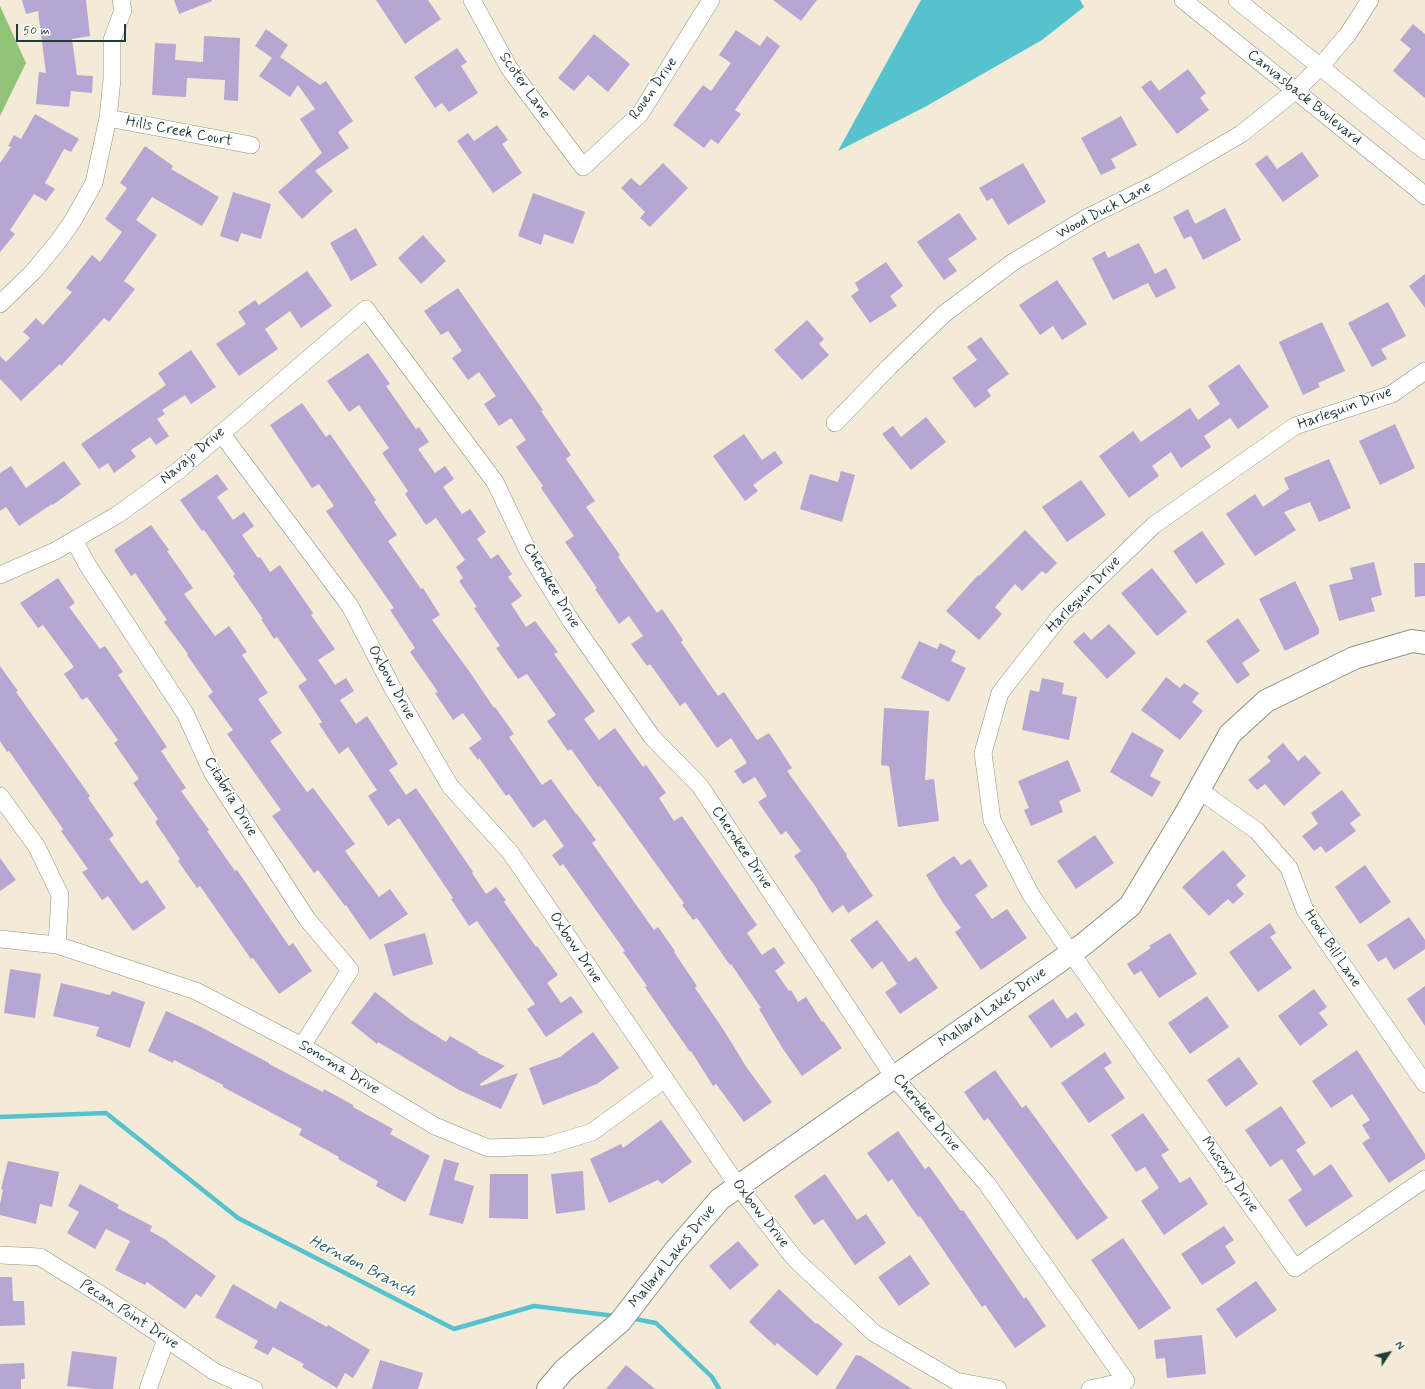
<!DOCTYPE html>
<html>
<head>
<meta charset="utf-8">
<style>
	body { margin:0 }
	#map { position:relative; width:1425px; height:1389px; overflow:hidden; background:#f3ebd7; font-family:Mynerve,sans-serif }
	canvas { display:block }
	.north { position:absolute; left:1369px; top:1333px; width:40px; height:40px; -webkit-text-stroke:3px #fff; paint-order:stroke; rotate:55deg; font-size:11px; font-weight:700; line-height:16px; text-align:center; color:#1f3d34 }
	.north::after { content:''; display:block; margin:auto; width:14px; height:18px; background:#1f3d34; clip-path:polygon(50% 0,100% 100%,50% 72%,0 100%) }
	.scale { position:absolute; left:16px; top:24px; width:110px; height:18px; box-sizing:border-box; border:2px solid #1f3d34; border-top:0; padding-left:5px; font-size:12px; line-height:14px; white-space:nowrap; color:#1f3d34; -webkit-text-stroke:3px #fff; paint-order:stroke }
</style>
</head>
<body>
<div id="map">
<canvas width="1425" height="1389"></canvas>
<div class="north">N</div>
<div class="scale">50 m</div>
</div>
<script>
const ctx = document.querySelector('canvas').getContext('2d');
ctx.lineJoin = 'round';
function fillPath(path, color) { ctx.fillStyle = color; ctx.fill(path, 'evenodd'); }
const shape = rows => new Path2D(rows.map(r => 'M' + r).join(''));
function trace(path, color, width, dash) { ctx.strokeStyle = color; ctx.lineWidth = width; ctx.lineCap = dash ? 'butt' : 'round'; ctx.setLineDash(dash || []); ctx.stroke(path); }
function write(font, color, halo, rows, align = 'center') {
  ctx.font = font + ' Mynerve,sans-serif'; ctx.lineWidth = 3.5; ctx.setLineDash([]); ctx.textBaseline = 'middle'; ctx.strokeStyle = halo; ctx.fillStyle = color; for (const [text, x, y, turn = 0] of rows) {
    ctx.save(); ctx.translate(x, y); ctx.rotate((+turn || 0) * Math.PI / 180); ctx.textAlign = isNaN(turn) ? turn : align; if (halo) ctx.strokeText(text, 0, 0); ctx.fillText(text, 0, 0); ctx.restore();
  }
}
fillPath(shape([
	[0,6,26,63,0,116]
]), '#8fc477');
fillPath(shape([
	[921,0,1080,0,1084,7,1042,40,923,108,838,151]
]), '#55c2cd');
trace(shape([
	[0,1117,106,1113,238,1218,454,1329,534,1306,615,1316],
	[630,1318,656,1323,712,1377,719,1389]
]), '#55c2cd', 4.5);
fillPath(shape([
	[22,0,86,0,90,36,72,39,77,75,93,76,92,93,71,91,69,107,36,104,39,72,46,73,38,11,26,14],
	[174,0,212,0,212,1,179,14],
	[376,0,428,0,441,19,405,44],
	[773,0,817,0,801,21],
	[1413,24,1425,34,1425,98,1393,71,1411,49,1400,40],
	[266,29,288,45,280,57,320,85,326,81,353,121,338,132,349,148,315,171,333,191,302,219,278,192,322,153,300,119,315,109,298,85,290,97,259,76,272,58,255,46],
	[736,30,760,46,767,36,780,46,735,110,741,114,718,144,711,139,704,148,673,125,703,85,711,91,731,63,719,55],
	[594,34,630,64,608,92,588,75,574,91,558,78],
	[204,36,240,38,238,101,224,100,225,80,187,78,186,97,152,95,155,43,176,44,175,60,203,62],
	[457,48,467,62,461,66,478,93,449,112,442,103,435,108,414,77],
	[1188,69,1206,93,1200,98,1209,110,1177,134,1141,87,1151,80,1159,91],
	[35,114,79,139,71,152,64,149,45,183,55,189,46,201,34,194,10,230,15,234,0,252,0,163,11,147,8,146,14,135,21,139],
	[1121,116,1137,145,1111,159,1116,168,1101,175,1081,138],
	[497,125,508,140,502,144,522,173,493,193,457,141,468,133,474,141],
	[145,146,173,166,171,169,219,197,202,226,152,197,136,220,157,235,124,281,135,289,109,322,104,318,61,366,60,364,21,401,0,379,0,356,6,362,30,338,23,332,36,318,43,325,72,292,66,288,92,255,100,262,122,232,105,219,127,188,120,183],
	[1302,152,1319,176,1283,202,1255,164,1267,155,1277,169],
	[663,163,688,188,650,227,640,218,645,212,621,188,631,178,640,186],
	[1023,163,1046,202,1008,225,992,198,987,201,979,188],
	[233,192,271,204,261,239,241,233,238,242,220,236],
	[533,193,585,212,573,244,544,234,541,245,518,236],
	[1225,208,1241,240,1203,260,1191,236,1184,239,1173,217,1188,209,1195,224],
	[959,213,977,239,948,259,957,271,944,280,917,242],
	[356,228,377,265,351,281,330,243],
	[423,235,446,261,421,284,398,258],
	[1139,243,1155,274,1166,268,1176,288,1156,298,1148,283,1113,300,1092,258,1105,251,1108,258],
	[886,262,903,286,890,296,897,306,870,323,851,296,859,290,855,283],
	[307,271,332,306,301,328,290,311,265,329,278,349,239,376,216,344,246,324,238,312,255,300,259,305],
	[1425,274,1425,308,1409,286],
	[1057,280,1087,324,1062,340,1053,326,1040,335,1019,305],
	[458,288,543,410,541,411,571,455,566,459,595,501,586,507,620,555,618,557,657,613,662,609,683,640,681,642,718,696,724,692,757,740,769,733,792,768,787,771,826,825,847,855,846,856,873,896,848,913,843,905,832,913,817,890,818,890,794,856,801,851,786,831,781,835,758,802,767,796,755,777,743,784,734,771,747,763,731,738,717,748,685,702,680,706,650,664,647,666,631,644,643,636,629,616,619,624,595,589,597,588,565,542,574,536,541,488,543,486,516,447,526,440,511,418,499,426,484,404,496,396,479,372,468,380,452,358,462,351,448,331,441,335,424,311],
	[1388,302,1406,336,1381,349,1387,359,1372,367,1348,323],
	[807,320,824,339,819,344,829,355,802,380,774,350],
	[1322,322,1345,371,1318,383,1320,387,1303,395,1279,342],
	[981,337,1009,374,987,390,991,396,975,408,952,378,977,360,967,347],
	[191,350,216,387,191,404,185,395,162,410,165,414,157,419,169,436,156,445,150,437,131,450,136,457,114,473,108,463,99,469,81,444,166,385,158,373],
	[368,353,390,384,386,386,416,429,419,427,429,442,418,449,435,473,445,466,454,479,443,487,462,514,470,509,486,532,477,539,491,559,498,554,512,574,508,577,522,596,511,604,526,627,535,621,558,652,554,654,595,711,584,719,599,740,615,728,643,767,646,765,666,793,659,798,674,821,682,816,757,925,747,933,762,955,774,947,785,963,775,971,789,991,791,990,798,1002,806,997,822,1022,823,1021,842,1048,802,1076,783,1049,759,1009,761,1008,731,964,730,965,697,918,693,920,682,905,684,903,600,786,598,787,571,749,568,751,547,721,556,715,527,674,518,679,496,648,500,646,474,608,477,607,459,581,463,578,456,567,465,560,436,518,426,525,405,494,408,491,382,453,389,448,359,405,349,412,327,381],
	[1239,364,1269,407,1238,429,1230,418,1204,436,1211,447,1181,468,1171,452,1152,466,1159,476,1129,498,1099,456,1133,431,1141,442,1190,408,1198,420,1220,404,1208,386],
	[302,403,326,437,330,434,376,500,374,502,397,535,388,541,421,589,423,588,440,615,432,620,469,671,494,708,495,707,514,734,509,737,542,785,551,779,576,814,577,814,596,840,592,843,654,930,658,927,675,951,674,952,697,986,695,988,723,1029,747,1068,772,1102,744,1122,716,1084,713,1086,691,1051,690,1052,645,987,647,986,623,952,625,951,563,864,560,866,552,855,564,846,545,819,533,828,509,794,506,796,479,758,478,760,469,748,482,739,463,713,453,720,435,693,438,692,410,652,415,648,390,610,394,608,326,511,334,506,319,484,312,488,270,425],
	[926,417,946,442,911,470,882,434,893,426,901,437],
	[1395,424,1415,468,1380,485,1359,441],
	[744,434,762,460,775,451,783,463,753,485,758,491,745,501,713,456],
	[1329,459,1351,508,1319,522,1310,502,1284,512,1296,530,1255,556,1226,514,1255,494,1263,507,1289,489,1284,478],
	[64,461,81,484,53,505,52,504,19,526,6,507,0,511,0,473,11,466,26,488],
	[841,471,855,475,842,522,800,509,810,474,838,482],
	[217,474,228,489,217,497,233,520,244,512,254,526,242,535,258,558,260,557,270,572,280,565,313,613,311,615,335,649,318,660,335,685,346,678,354,691,340,700,356,724,367,716,398,764,389,770,406,795,416,788,473,872,472,873,486,894,496,887,506,900,504,902,536,947,537,946,558,975,547,983,561,1003,571,996,583,1012,546,1037,527,1009,535,1004,477,921,469,926,451,899,453,898,399,818,388,826,368,796,377,790,348,747,339,754,319,724,322,722,298,686,307,680,277,637,274,639,261,619,263,619,233,576,235,574,204,530,202,531,180,500],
	[1081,480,1106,515,1067,542,1042,507],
	[151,525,169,550,167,551,193,588,184,594,215,636,229,626,247,652,242,655,268,693,258,699,282,733,270,741,307,792,313,788,355,844,345,851,379,897,390,889,408,914,370,940,346,905,345,906,318,870,314,873,272,816,281,810,227,734,233,730,208,696,213,692,187,655,188,654,164,622,167,620,135,573,131,576,114,550],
	[1025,530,1057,563,1046,574,1042,571,1022,591,1015,584,995,607,1002,614,979,640,946,611,978,575,979,576],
	[1202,531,1225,564,1196,584,1173,551],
	[1374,562,1382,595,1371,598,1375,611,1339,621,1329,585,1353,579,1350,568],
	[1414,563,1425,563,1425,596,1415,597],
	[1152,568,1187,612,1157,636,1121,593],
	[58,578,75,603,69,607,100,649,105,646,123,672,118,675,167,747,161,751,186,788,181,791,209,830,207,831,235,871,237,870,289,946,293,943,312,971,279,994,253,958,251,959,200,886,197,888,178,861,180,859,155,822,158,819,133,783,139,779,114,743,118,740,87,697,82,700,64,674,74,667,43,625,38,628,20,603],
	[1295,581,1319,629,1319,634,1285,651,1259,599],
	[1238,618,1260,651,1242,663,1250,675,1237,684,1206,641],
	[1109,624,1136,653,1107,679,1073,642,1084,632,1091,640],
	[919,641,937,649,940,643,956,651,951,661,966,668,949,702,901,678],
	[0,666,18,691,16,692,90,796,88,798,114,835,109,839,141,884,147,880,166,908,133,931,108,896,102,900,82,872,88,869,61,831,63,829,9,751,7,752,0,741],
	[1166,677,1180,688,1184,683,1199,693,1192,702,1203,711,1180,740,1141,710],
	[1042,678,1064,683,1062,694,1077,697,1069,740,1022,730,1030,690,1039,692],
	[884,708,929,711,925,780,934,779,939,821,898,827,889,766,881,765],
	[1132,732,1164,750,1150,776,1161,782,1152,797,1110,772],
	[1283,743,1298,761,1305,755,1321,773,1284,806,1265,784,1257,790,1248,780,1271,761,1267,757],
	[1068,760,1081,791,1059,801,1063,812,1031,826,1024,810,1029,808,1018,781],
	[1342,790,1361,815,1350,823,1356,831,1326,853,1321,846,1314,851,1302,836,1318,824,1311,813],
	[1095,835,1114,863,1076,889,1057,861],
	[1223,850,1246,876,1236,885,1244,894,1233,904,1228,899,1209,916,1182,887],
	[954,856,961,865,970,859,988,886,975,895,992,919,1007,909,1027,938,981,970,955,932,961,928,943,903,926,875],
	[0,858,16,880,0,891],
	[1365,865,1391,902,1360,924,1335,887],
	[1409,917,1425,940,1425,949,1394,970,1386,957,1378,962,1367,945],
	[877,920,909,962,916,957,938,988,900,1014,885,992,897,984,882,961,872,969,850,940],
	[1270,923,1276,933,1270,937,1292,968,1258,992,1229,952],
	[425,933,433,964,393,976,384,944],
	[1170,933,1197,974,1159,998,1141,971,1134,975,1127,964,1151,948,1149,946],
	[10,969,41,974,35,1018,4,1013],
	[61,983,110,995,112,991,145,1002,130,1048,96,1036,99,1027,53,1016],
	[1425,986,1425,1026,1407,999],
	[1314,989,1327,1007,1319,1013,1328,1025,1300,1046,1278,1016],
	[375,992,411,1020,446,1042,450,1036,478,1052,477,1053,505,1066,480,1084,481,1086,518,1073,501,1109,459,1090,378,1042,377,1044,351,1023],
	[1207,996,1229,1027,1190,1054,1168,1023],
	[1053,999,1067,1019,1076,1012,1085,1025,1051,1048,1028,1016],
	[166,1011,201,1027,269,1063,269,1064,323,1092,324,1089,353,1105,353,1107,393,1129,390,1134,430,1156,405,1202,376,1186,378,1181,338,1159,339,1157,299,1135,302,1129,223,1087,223,1085,174,1060,173,1063,148,1051],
	[593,1032,619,1068,597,1084,543,1105,529,1068,560,1057],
	[1357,1050,1425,1154,1425,1159,1389,1183,1362,1143,1370,1138,1362,1125,1370,1120,1352,1094,1331,1108,1312,1081],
	[1105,1052,1112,1063,1104,1068,1125,1098,1089,1123,1061,1083],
	[1239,1057,1258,1084,1226,1107,1207,1080],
	[995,1070,1022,1108,1026,1105,1108,1218,1077,1240,988,1118,984,1121,964,1092],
	[1281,1106,1306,1143,1296,1150,1314,1176,1331,1164,1353,1196,1306,1227,1288,1200,1302,1190,1282,1159,1270,1167,1245,1130],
	[1143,1113,1169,1150,1161,1155,1180,1183,1190,1177,1208,1204,1164,1235,1141,1201,1159,1188,1145,1167,1136,1172,1111,1135],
	[661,1120,692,1162,662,1184,658,1180,609,1203,590,1159,621,1144,623,1148],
	[898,1131,925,1169,929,1166,961,1211,963,1210,1024,1299,1026,1297,1046,1326,1015,1348,985,1305,982,1307,920,1216,918,1217,892,1179,888,1182,867,1153],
	[444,1159,459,1163,454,1180,474,1186,463,1224,429,1215],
	[8,1161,59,1172,52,1207,40,1204,36,1224,0,1215,0,1204,3,1190,1,1189],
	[583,1171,585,1210,556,1214,551,1174],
	[490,1174,528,1174,528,1219,489,1218],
	[825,1174,857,1220,866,1214,886,1243,855,1265,823,1219,814,1225,794,1196],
	[80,1184,119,1205,117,1208,152,1226,150,1231,168,1241,168,1242,216,1276,201,1297,196,1294,185,1309,147,1282,145,1285,115,1270,130,1241,106,1229,95,1249,67,1233,79,1212,68,1206],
	[1224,1226,1234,1240,1225,1246,1236,1263,1202,1285,1181,1254],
	[1123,1238,1171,1308,1139,1330,1091,1260],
	[738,1241,759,1265,730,1290,709,1266],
	[910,1255,930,1284,899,1306,878,1277],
	[0,1277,12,1277,13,1301,24,1301,25,1325,0,1326],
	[1256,1281,1277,1310,1236,1338,1216,1309],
	[233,1284,276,1309,280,1301,327,1327,328,1325,370,1350,353,1378,345,1373,337,1388,302,1367,304,1364,273,1347,268,1355,254,1348,258,1341,215,1317],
	[779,1289,816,1324,817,1323,843,1344,817,1376,777,1343,775,1346,749,1322],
	[1202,1335,1206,1374,1167,1378,1165,1358,1156,1359,1154,1340],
	[72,1351,117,1357,113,1389,95,1389,67,1386],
	[856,1355,861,1356,912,1389,835,1389],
	[380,1360,423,1373,418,1389,372,1389],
	[24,1363,25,1379,21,1379,21,1389,0,1389,0,1364],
	[626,1365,655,1389,606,1389]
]), '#b5a6d2');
const street = shape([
	[472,0,509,68,583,167,640,114,711,0],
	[1183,0,1416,188,1425,196],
	[1237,0,1425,151],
	[108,118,251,145],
	[0,304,33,272,57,243,72,222,94,183,108,118,112,79,112,40,123,10,121,0],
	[1425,371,1392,394,1295,426,1154,525,1061,615,1000,693,983,753,992,820,1031,895,1071,953,1295,1268,1425,1179],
	[835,423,889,367,944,314,1013,262,1088,217,1157,183,1241,134,1295,91,1320,67,1348,34,1370,0],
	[221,433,350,606,392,687,450,786,510,852,738,1186,795,1259,874,1333,956,1381,998,1389],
	[74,540,88,566,185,713,212,772,307,919,350,970,302,1046],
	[0,575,55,551,117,515,178,471,366,309,495,482,530,555,571,621,652,737,700,786,894,1077,987,1184,1126,1381,1090,1389],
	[1199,790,1257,831,1289,868,1305,910,1425,1084],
	[0,796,37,847,60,895,57,945],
	[0,939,57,945,196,991,302,1046,435,1126,488,1148,546,1146,592,1132,665,1079],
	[0,1255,40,1257,103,1296,215,1372,254,1389],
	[148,1389,166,1339]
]);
const secondary = shape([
	[548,1389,564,1370,620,1322,674,1252,720,1199,1084,944,1130,906,1186,813,1230,734,1266,701,1354,658,1412,641,1425,643]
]);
trace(street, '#899486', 18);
trace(secondary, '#899486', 24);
trace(street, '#fff', 17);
trace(secondary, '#fff', 22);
write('15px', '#1f3d34', '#fff', [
	["Scoter Lane",524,86,55],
	["Rouen Drive",654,89,-55],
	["Canvasback Boulevard",1304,98,39],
	["Hills Creek Court",179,132,11],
	["Wood Duck Lane",1104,211,-28],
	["Harlequin Drive",1345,409,-20],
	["Navajo Drive",193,456,-40],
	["Cherokee Drive",551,586,59],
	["Harlequin Drive",1084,595,-46],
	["Oxbow Drive",391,683,61],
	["Citabria Drive",230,797,59],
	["Cherokee Drive",741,848,56],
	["Oxbow Drive",575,948,56],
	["Hook Bill Lane",1332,949,56],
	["Mallard Lakes Drive",993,1008,-35],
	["Sonoma Drive",339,1068,31],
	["Cherokee Drive",926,1113,50],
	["Muscovy Drive",1229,1175,55],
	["Oxbow Drive",760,1214,52],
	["Mallard Lakes Drive",673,1257,-51],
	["Pecan Point Drive",129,1315,33]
]);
write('italic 16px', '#2f6562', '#fff', [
	["Herndon Branch",362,1267,27]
]);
</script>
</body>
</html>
